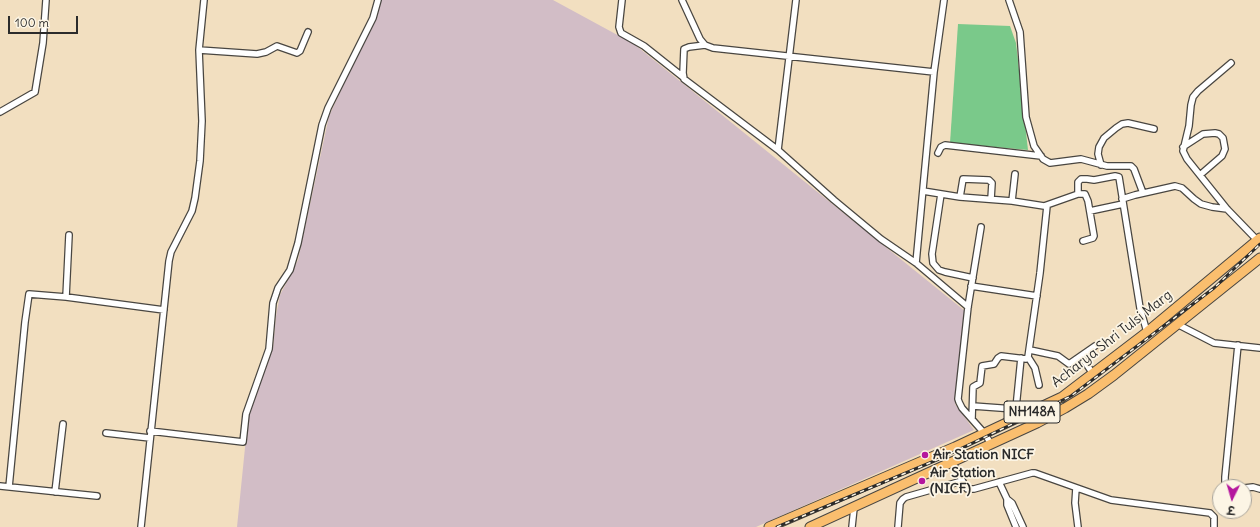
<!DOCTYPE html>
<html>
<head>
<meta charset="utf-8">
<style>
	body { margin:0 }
	#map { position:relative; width:1260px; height:527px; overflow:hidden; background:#f2dfc0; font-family:Delius,"Playpen Sans Deva",sans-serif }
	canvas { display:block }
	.north { position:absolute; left:1212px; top:479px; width:40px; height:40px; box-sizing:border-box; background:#fcf5e5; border:1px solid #a8a49b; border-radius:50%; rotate:185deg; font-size:11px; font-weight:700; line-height:16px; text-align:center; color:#2b2b2b }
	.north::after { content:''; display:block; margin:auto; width:14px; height:18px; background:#b5179e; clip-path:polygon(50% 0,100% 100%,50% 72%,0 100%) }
	.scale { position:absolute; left:8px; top:16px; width:70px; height:18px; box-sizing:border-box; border:2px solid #2b2b2b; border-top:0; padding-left:5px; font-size:12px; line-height:14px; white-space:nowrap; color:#2b2b2b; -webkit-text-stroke:3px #fcf5e5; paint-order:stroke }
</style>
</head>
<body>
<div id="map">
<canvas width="1260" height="527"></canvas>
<div class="north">उ</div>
<div class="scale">100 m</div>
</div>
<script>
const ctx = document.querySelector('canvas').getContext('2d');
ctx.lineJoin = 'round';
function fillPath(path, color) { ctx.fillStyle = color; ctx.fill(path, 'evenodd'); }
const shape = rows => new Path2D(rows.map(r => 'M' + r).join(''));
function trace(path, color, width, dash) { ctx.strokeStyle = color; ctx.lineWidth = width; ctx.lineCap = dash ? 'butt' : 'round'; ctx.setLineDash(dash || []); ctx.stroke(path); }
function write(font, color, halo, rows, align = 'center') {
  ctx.font = font + ' Delius,sans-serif'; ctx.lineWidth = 3.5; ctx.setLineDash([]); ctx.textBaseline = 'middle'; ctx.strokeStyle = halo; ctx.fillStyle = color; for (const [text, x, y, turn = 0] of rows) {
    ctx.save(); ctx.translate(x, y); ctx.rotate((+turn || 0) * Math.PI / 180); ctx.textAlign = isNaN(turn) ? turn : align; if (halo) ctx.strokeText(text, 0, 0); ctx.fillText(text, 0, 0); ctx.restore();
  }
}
fillPath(shape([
	[379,0,553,0,634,44,965,311,955,404,974,430,756,527,237,527,248,418,273,348,276,316,280,295,298,260,329,116,377,13]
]), '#d2bdc6');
fillPath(shape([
	[958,24,1010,26,1016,43,1028,150,950,143]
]), '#7ac98a');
const minor = shape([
	[622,0,619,27,621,33,644,46,683,77],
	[682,0,700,39,705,45,713,48,934,72],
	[1009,0,1020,32,1026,117,1034,146,1043,159,1050,163,1081,159,1107,166,1131,166,1134,169,1143,193],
	[705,45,689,47,684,49,683,73,684,79,778,150,834,200,881,239,916,263,968,307],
	[199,50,257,54,266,52,277,46,297,53,300,51,308,32],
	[1231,63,1198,91,1193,97,1191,105,1189,126,1183,151,1187,159,1227,209,1257,240],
	[0,112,35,92,43,43,46,0],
	[1183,147,1203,134,1215,133,1219,134,1223,138,1225,149,1222,156,1200,175],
	[778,150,796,0],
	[938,153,941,147,945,145,1041,156],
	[1101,165,1098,154,1099,147,1104,138,1116,128,1122,124,1128,123,1154,129],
	[923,191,960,197,1012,201,1044,206,1078,194,1085,194,1088,201,1094,236,1093,238,1083,241],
	[941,194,932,254,933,263,939,270,945,272,973,278],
	[1078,194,1078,182,1081,179,1087,179,1094,180,1115,176,1119,177,1140,308,1147,332],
	[960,197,963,179,989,180,992,183,991,199],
	[1122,199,1135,195,1175,186,1182,188,1194,199,1201,204,1212,207,1227,209],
	[1012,201,1015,174],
	[1090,211,1123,204],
	[981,227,968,307,958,399,959,402,962,408,985,434,991,444],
	[916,263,934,72,944,0],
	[971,286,1037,296],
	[66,297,69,235],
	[1177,324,1214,343,1260,348],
	[1030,350,1058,356,1069,364,1095,346],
	[1081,356,1093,374],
	[1028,357,1035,368,1039,385],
	[973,406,1014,409,1016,408,1021,358],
	[972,419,973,387,980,383,982,366,994,364,998,358,1001,356,1026,359,1028,357,1040,273,1047,206],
	[150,431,243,442,246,414,269,349,273,303,278,288,290,270,298,243,322,125,328,108,373,18,378,0],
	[106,433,150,438],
	[952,462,967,489,974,489,1032,473,1035,473,1111,500,1210,513,1214,517,1214,527],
	[999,482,1007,499,1007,505,1016,527],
	[0,486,97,496],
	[9,487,25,322,29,294,66,297,164,310],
	[1227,487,1225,484,1225,477,1238,345],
	[1076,488,1075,503,1078,527],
	[1244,488,1253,487,1260,489],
	[55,492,63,424],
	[1007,499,1012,503,1023,527],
	[141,527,169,261,171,252,192,211,195,198,200,161,202,121,199,50,204,0],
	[852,527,854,508],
	[898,527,900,503,903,499,906,497,962,481]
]);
const trunk = shape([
	[769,527,955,447,1062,397,1147,332,1260,238],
	[810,527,1037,423,1065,408,1088,394,1114,375,1260,258]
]);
trace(minor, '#494641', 8);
trace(trunk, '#494641', 11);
trace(minor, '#fff', 5.5);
trace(trunk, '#fabe6e', 9);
const rail = shape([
	[777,527,939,459,1071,396,1214,288,1260,244]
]);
trace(rail, '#2b2b2b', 3);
trace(rail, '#fcf5e5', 1.5, [4.5]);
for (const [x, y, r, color] of [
	[925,455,4,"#b5179e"],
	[922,481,4,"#b5179e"]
]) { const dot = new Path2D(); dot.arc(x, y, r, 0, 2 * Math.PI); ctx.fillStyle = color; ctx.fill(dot); trace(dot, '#fcf5e5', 1.5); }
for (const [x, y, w] of [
	[1032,412,56]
]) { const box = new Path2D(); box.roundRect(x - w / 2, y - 11, w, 22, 3); ctx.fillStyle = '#fcf5e5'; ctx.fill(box); trace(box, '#2b2b2b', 1); }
write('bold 13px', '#2b2b2b', null, [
	["NH148A",1032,412]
]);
write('14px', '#2b2b2b', '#fcf5e5', [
	["Acharya Shri Tulsi Marg",1112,339,-38]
]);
write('bold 14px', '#2b2b2b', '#fcf5e5', [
	["Air Station NICF",933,455],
	["Air Station",930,473],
	["(NICF)",930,489]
], 'left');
</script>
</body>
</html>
